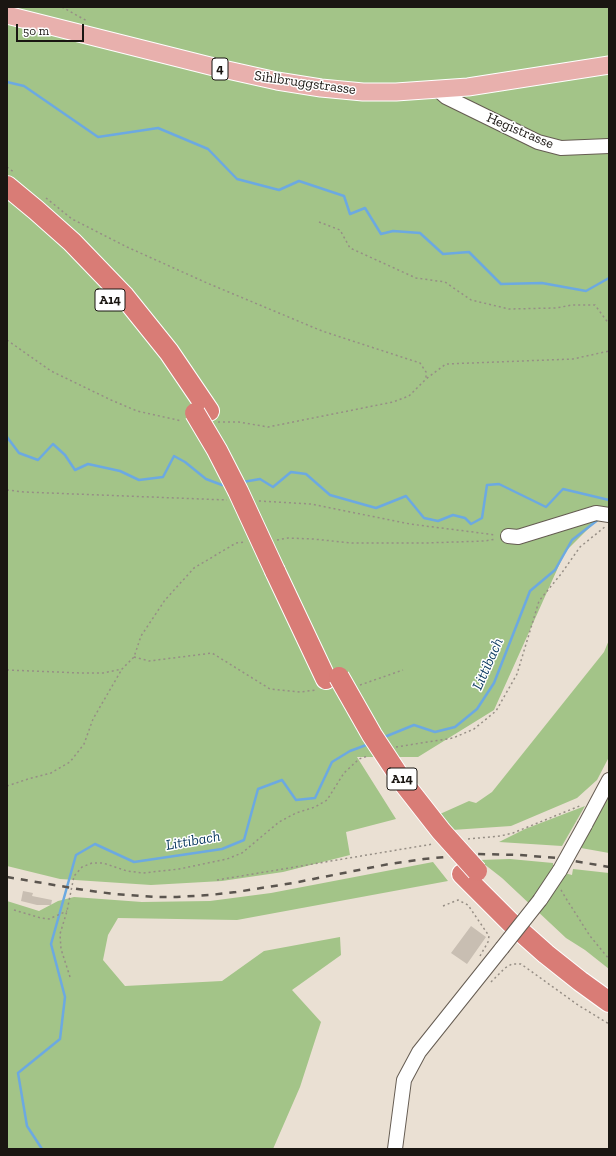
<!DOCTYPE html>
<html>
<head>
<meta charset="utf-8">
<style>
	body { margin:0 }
	#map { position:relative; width:616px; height:1156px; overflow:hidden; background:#eae0d3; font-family:"Zilla Slab",serif }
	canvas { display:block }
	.frame { position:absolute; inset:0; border:8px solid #1a1612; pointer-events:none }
	.scale { position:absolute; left:16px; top:24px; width:68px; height:18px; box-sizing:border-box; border:2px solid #1a1612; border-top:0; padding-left:5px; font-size:12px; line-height:14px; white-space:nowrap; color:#1a1612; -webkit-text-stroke:3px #fff; paint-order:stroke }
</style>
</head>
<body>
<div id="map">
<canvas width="616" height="1156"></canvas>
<div class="frame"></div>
<div class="scale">50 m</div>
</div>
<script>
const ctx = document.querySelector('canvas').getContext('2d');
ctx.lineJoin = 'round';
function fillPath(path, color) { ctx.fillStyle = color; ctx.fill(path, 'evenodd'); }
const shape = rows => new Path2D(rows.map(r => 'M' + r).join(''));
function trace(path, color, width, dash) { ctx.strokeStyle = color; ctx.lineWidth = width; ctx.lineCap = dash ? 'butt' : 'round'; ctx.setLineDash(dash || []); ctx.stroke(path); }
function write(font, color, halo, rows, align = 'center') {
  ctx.font = font + ' "Zilla Slab",serif'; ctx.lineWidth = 3; ctx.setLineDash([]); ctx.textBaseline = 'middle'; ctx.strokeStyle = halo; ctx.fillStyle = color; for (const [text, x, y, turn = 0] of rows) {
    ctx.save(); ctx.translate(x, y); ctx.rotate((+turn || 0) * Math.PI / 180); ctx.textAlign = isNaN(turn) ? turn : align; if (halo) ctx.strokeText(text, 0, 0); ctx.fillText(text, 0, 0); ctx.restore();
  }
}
fillPath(shape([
	[7,7,609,7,609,508,565,552,494,710,418,757,357,757,396,819,346,832,350,855,283,872,222,881,151,885,60,879,7,866],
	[609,640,609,757,597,780,577,798,511,826,452,830,440,814,469,801,476,803,492,792,604,652],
	[609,793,609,853,581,848],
	[585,806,562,846,499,842,525,829],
	[510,859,553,863,553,870,572,875,573,869,609,873,609,969,585,950,566,938,502,878,479,860],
	[433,862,448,881,237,920,118,918,108,935,103,960,125,986,222,981,264,951,340,937,341,955,292,990,321,1022,300,1087,273,1149,7,1149,7,901,39,911,58,901,74,897,142,902,210,901,271,893]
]), '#a3c488');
trace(shape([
	[7,82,24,86,98,137,158,128,208,149,237,179,279,190,299,181,344,196,350,214,365,208,381,234,393,231,420,233,443,254,469,252,501,284,542,283,586,291,609,278],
	[7,437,19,453,38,460,53,444,65,455,75,470,88,464,120,471,139,480,163,477,174,456,185,462,206,479,222,485,226,484],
	[243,482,260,479,273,487,291,472,306,474,330,495,376,508,406,496,424,518,438,521,453,515,465,518,471,524,482,518,487,485,499,484,546,507,563,489,609,500],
	[382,738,414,725,435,732,455,727,477,709,494,683,530,591,555,570,572,540,599,519],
	[42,1149,27,1126,18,1073,60,1039,65,997,51,944,76,855,95,844,134,862,222,849,244,840,258,789,282,780,296,800,315,798,332,762,350,751,369,744]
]), '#6ca9e1', 2.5);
fillPath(shape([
	[23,891,33,893,32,896,52,900,51,905,37,905,21,901],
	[471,926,486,937,467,964,451,953]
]), '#c8beb2');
const minor = shape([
	[438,90,446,97,538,142,561,148,609,146],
	[508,536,518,537,596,513,609,515],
	[585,825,609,780],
	[540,900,560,870],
	[395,1149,404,1080,419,1052,502,948]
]);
const major = shape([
	[7,15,214,67,277,81,321,88,363,92,396,92,468,87,609,65]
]);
const highway = shape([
	[7,186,36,210,72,242,124,296,169,352,209,411],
	[275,571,326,679],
	[462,874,510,922,546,954,580,981,609,1002]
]);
trace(minor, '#655c52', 16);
trace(major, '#fff', 19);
trace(highway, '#fff', 22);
trace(shape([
	[62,7,87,21],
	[7,167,15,173],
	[46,198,72,219,127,247,207,283,322,331,420,363,426,372,426,379],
	[319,222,340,230,350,248,416,278,445,282,471,300,509,309,556,308,572,305,595,305,609,324],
	[7,340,51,371,111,400,137,411,182,421],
	[218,422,239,422,268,427,393,402,409,396,426,379,446,364,573,359,609,351],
	[7,490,24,492,227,500],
	[259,501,311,504,410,524,496,535],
	[277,540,288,538,313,539,352,543,425,543,485,541,496,539],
	[134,657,149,661,212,653,270,689,300,692,316,690],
	[7,670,81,673,103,673,122,669,134,657,141,636,165,600,194,568,236,543,245,542],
	[360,685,403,670],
	[396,747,453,738,474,729,496,711,517,674,539,601,561,574,580,547,606,526],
	[7,786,28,779,51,773,70,762,84,744,93,719,122,669],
	[468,839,500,836,513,833,582,805],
	[217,880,433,844],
	[561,890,567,900,590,936,609,959],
	[443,906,458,900,468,905,489,936,488,942,480,956],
	[14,910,41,918,49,919,67,911],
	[70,977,61,949,60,934,67,911,74,876,82,867,92,863,103,863,127,871,143,873,179,869,227,859,242,853,279,822,296,813,315,807,327,800,344,773,359,759,368,756],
	[491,982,505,968,512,964,521,964,578,1005,609,1024]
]), '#968e85', 1.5, [2, 3]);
trace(minor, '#fff', 14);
trace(major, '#e8b0ad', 17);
trace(highway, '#d97c76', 20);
trace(shape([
	[7,877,84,890,114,894,155,897,177,897,210,895,236,892,293,883,389,864,424,859,478,854,520,855,557,858,609,867]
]), '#5b554f', 2.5, [7, 7]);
const minorBridge = shape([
	[560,870,585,825],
	[502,948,540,900]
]);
const highwayBridge = shape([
	[195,413,217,450,238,491,275,571],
	[339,677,372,735,405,785,441,831,477,871]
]);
trace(minorBridge, '#655c52', 16, []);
trace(highwayBridge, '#fff', 22, []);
trace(minorBridge, '#fff', 14);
trace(highwayBridge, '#d97c76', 20);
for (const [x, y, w] of [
	[220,69,16],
	[110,300,30],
	[402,779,30]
]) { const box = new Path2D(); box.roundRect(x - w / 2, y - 11, w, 22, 3); ctx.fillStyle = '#fff'; ctx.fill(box); trace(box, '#1a1612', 1); }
write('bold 13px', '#1a1612', null, [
	["4",220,69],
	["A14",110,300],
	["A14",402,779]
]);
write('14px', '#1a1612', '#fff', [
	["Sihlbruggstrasse",305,83,8],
	["Hegistrasse",520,131,23]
]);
write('italic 15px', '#0f3d62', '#fff', [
	["Littibach",488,664,-66],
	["Littibach",193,841,-10]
]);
</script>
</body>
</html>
